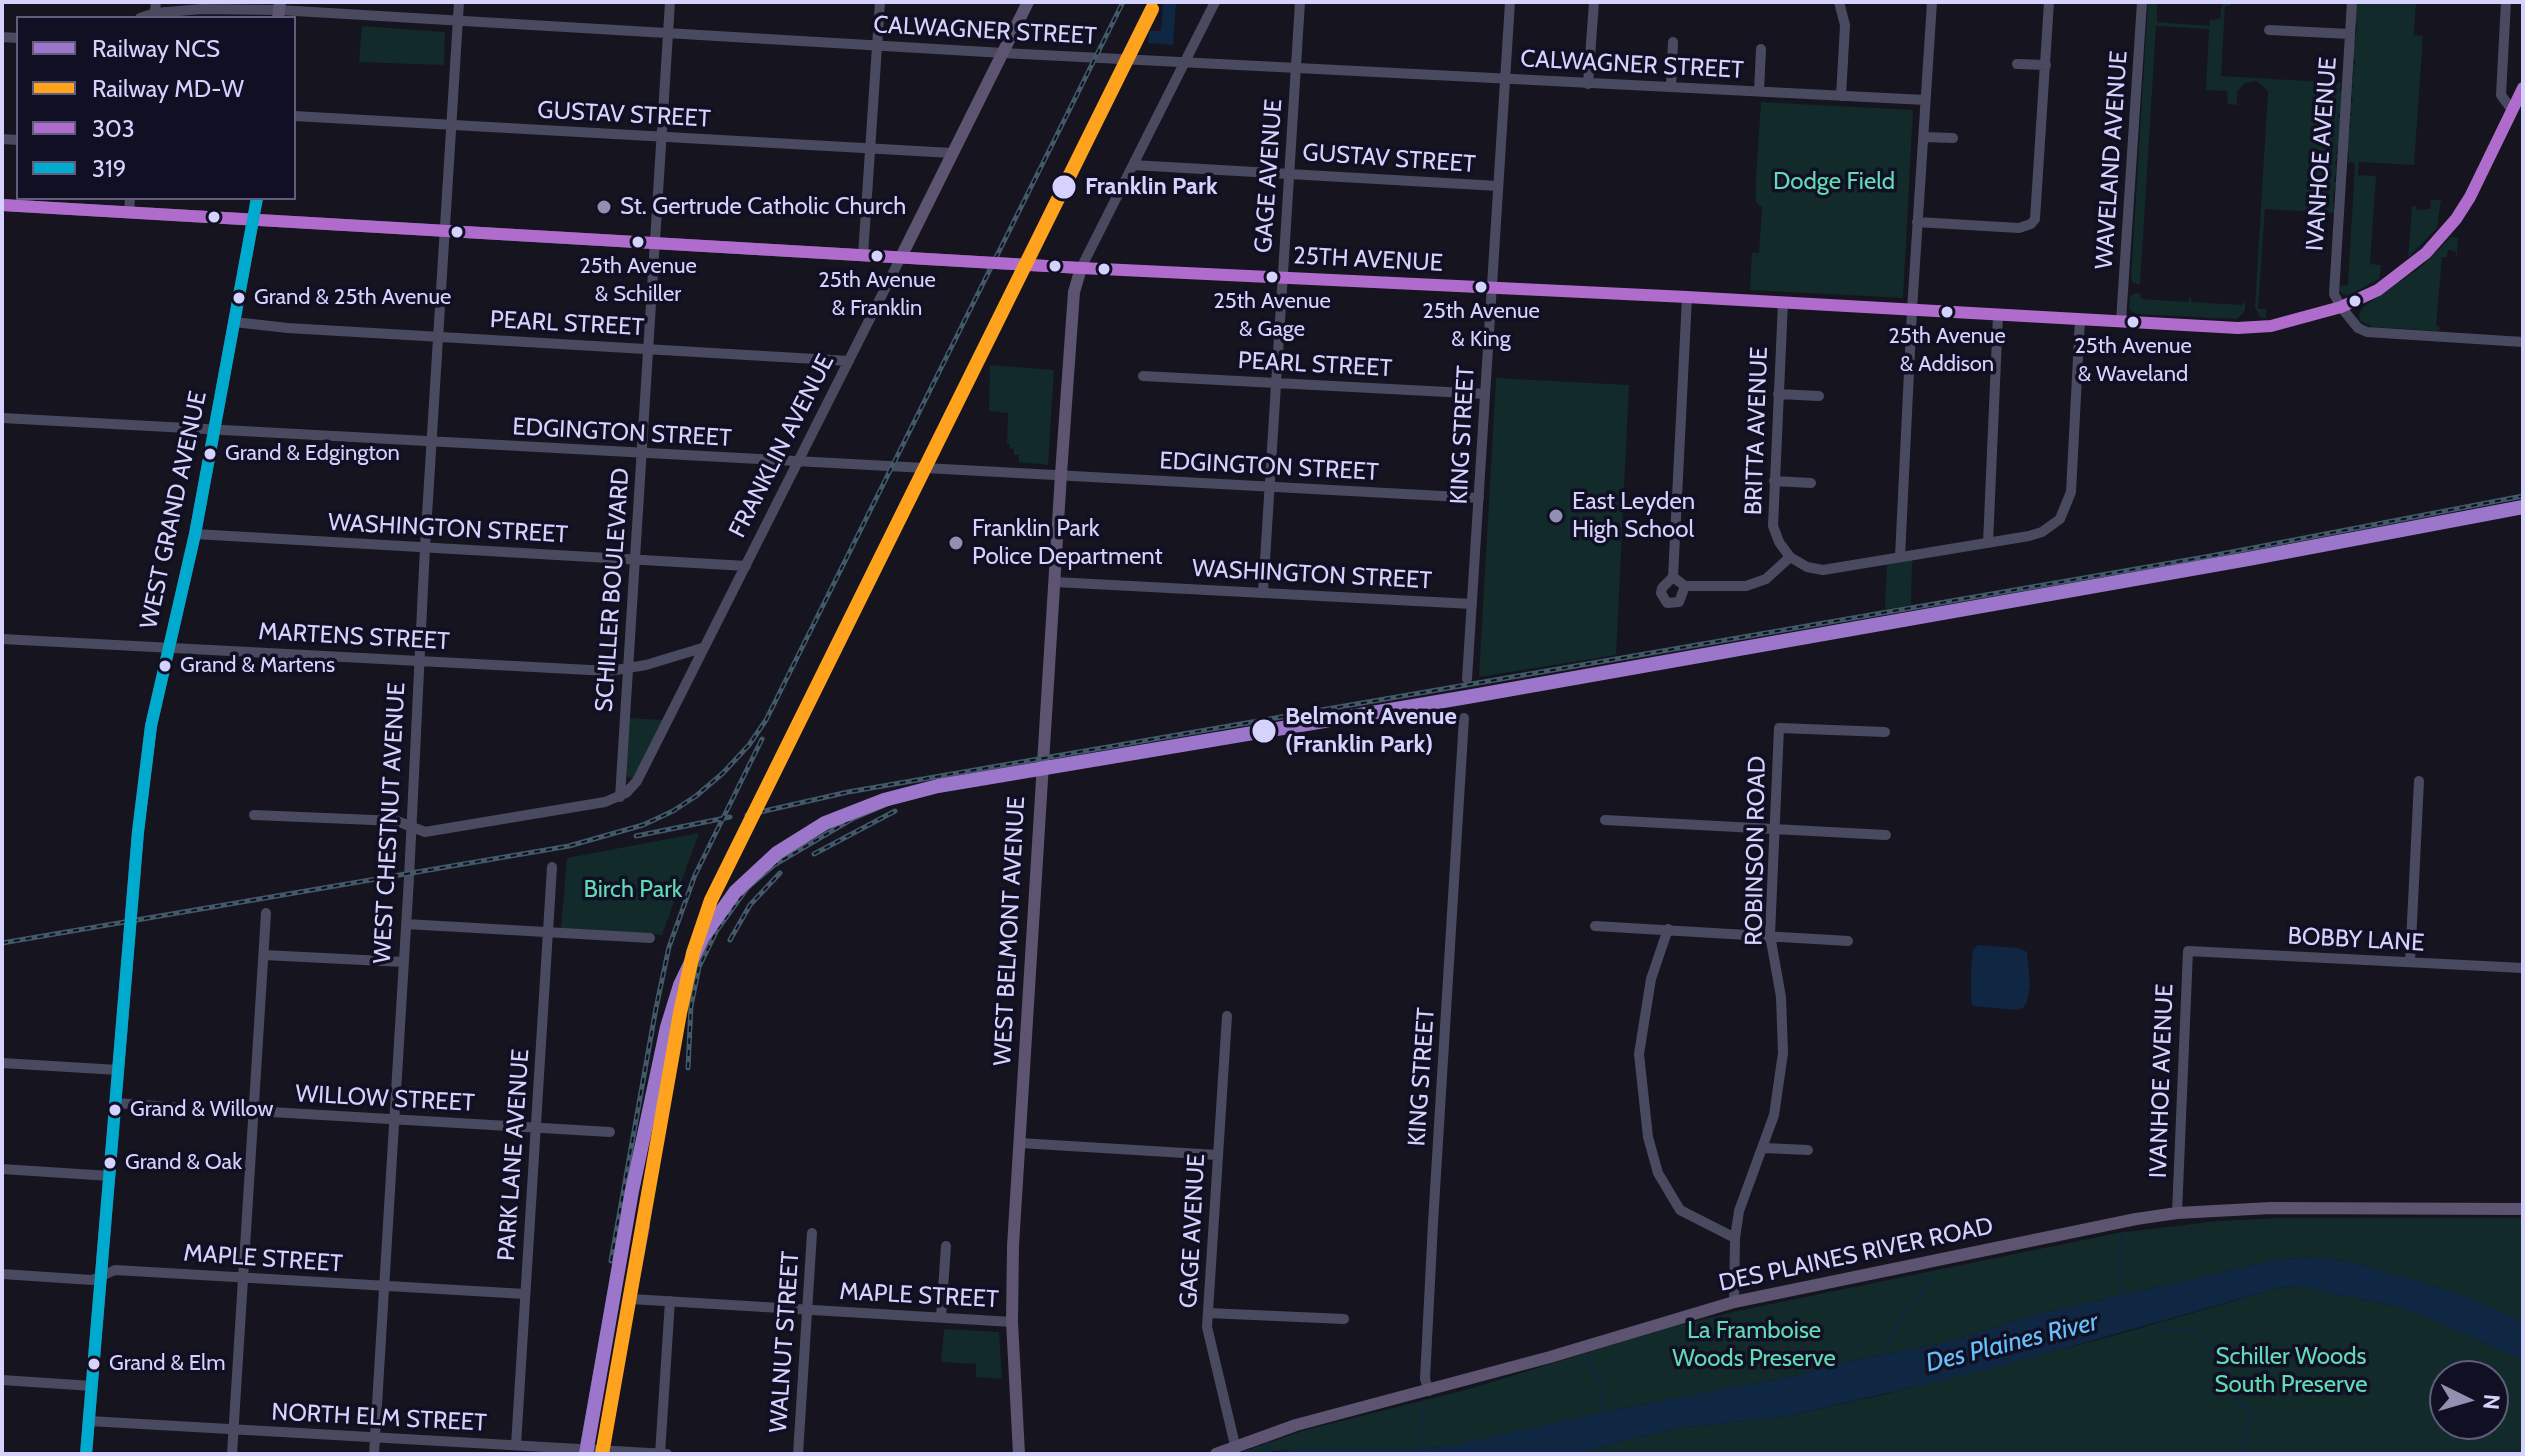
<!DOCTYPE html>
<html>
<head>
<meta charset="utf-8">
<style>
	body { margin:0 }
	#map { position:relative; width:2525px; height:1456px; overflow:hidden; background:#15141f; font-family:Cabin,sans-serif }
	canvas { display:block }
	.frame { position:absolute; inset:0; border:4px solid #d5d3fe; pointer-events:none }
	.legend { position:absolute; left:16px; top:16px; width:280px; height:184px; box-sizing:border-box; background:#110f24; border:2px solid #5f5d7b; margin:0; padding:10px 14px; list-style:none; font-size:24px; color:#d5d3fe }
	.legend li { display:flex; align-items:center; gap:16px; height:40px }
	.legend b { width:40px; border:2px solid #5f5d7b }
	.north { position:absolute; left:2429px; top:1360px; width:80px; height:80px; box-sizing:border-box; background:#110f24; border:2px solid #5f5d7b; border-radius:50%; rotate:95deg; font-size:22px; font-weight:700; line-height:32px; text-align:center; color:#d5d3fe }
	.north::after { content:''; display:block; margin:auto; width:28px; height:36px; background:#9290b0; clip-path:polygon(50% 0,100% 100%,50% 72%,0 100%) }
</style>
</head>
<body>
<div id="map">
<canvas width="2525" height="1456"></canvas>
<div class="frame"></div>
<ul class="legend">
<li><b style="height:10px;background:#9c76ca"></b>Railway NCS</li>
<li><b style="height:10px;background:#ffa21d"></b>Railway MD-W</li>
<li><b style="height:10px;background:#b06ccc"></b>303</li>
<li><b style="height:10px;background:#00a9ce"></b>319</li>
</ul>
<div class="north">N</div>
</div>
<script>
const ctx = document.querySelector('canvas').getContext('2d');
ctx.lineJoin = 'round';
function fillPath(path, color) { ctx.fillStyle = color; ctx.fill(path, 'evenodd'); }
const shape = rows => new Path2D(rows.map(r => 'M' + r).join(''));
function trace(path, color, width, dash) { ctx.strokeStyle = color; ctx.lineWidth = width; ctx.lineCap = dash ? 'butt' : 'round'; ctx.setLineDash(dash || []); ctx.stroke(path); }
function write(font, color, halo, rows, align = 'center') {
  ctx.font = font + ' Cabin,sans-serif'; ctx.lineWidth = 7; ctx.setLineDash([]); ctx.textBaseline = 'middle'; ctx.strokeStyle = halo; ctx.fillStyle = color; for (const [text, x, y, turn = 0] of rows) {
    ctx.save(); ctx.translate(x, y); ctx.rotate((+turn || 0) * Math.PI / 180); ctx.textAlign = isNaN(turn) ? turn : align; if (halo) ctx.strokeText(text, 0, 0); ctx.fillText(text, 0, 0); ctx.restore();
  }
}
fillPath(shape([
	[2148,2,2157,2,2157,22,2209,26,2210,20,2220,19,2222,2,2230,2,2230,6,2225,6,2221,76,2342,83,2339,91,2342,93,2341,114,2338,115,2340,119,2338,149,2336,153,2338,155,2335,163,2337,169,2334,180,2336,184,2333,195,2334,213,2265,209,2258,309,2266,309,2266,318,2260,317,2255,307,2268,91,2257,81,2245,83,2237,92,2237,105,2228,104,2227,91,2206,90,2209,29,2156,26,2140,285,2133,283,2131,278],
	[2356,2,2416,2,2414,35,2423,36,2414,165,2359,162,2358,175,2376,176,2370,264,2381,265,2380,275,2379,279,2347,296,2340,292,2338,287,2348,284,2355,163,2346,162,2349,158,2349,153,2347,152,2348,129,2351,127,2349,116,2352,115,2349,111,2350,103,2353,102,2350,90,2354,86,2351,85,2354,73,2351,73,2352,65,2355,64,2355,60,2352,59,2357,25,2354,24],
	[362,26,445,32,444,65,359,62],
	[1761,102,1913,110,1903,298,1750,290,1752,253,1759,253,1762,207,1756,203,1756,179],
	[2431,200,2441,200,2437,228,2408,258,2412,206,2416,206,2416,210,2430,209],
	[2451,237,2458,238,2457,257,2455,251,2448,250,2447,257,2442,257,2436,325,2440,328,2439,331,2373,327,2360,321,2359,314,2363,307,2421,267],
	[2136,293,2140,293,2141,299,2188,302,2190,296,2192,302,2242,305,2245,300,2245,311,2237,319,2136,314,2130,310,2129,305,2130,296],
	[990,365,1054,370,1048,465,1019,462,1019,455,1014,455,1014,449,1009,448,1010,444,1007,444,1008,413,989,411],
	[1496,378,1629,385,1616,655,1479,677],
	[1912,560,1911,605,1885,609,1887,564],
	[629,718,663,720,634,778,630,778,625,775],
	[699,833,662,935,561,929,567,858],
	[407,1086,447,1090,445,1113,405,1110],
	[2279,1218,2523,1218,2523,1322,2451,1291,2355,1263,2322,1257,2280,1259,2034,1315,1944,1343,1835,1364,1799,1375,1613,1410,1451,1446,1413,1450,1293,1450,1236,1454,1305,1430,1469,1389,1671,1327,1737,1311,2117,1233,2218,1221],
	[2298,1286,2398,1307,2422,1315,2523,1360,2523,1454,1578,1454,1633,1438,1686,1427,1784,1417,1890,1393,2109,1337,2279,1288],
	[2445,1376,2493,1376,2493,1424,2445,1424],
	[944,1329,999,1332,1002,1379,976,1377,976,1364,941,1362]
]), '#122a29');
fillPath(shape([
	[1163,2,1176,2,1173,45,1148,43,1149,31,1161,31],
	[1978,945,2018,948,2027,952,2030,984,2027,1001,2023,1008,2017,1010,1973,1006,1971,1001,1971,969,1973,950],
	[2322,1257,2355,1263,2451,1291,2507,1314,2523,1322,2523,1360,2422,1315,2398,1307,2298,1286,2279,1288,1987,1370,1784,1417,1686,1427,1633,1438,1578,1454,1265,1454,1293,1450,1413,1450,1451,1446,1613,1410,1799,1375,1835,1364,1944,1343,2034,1315,2280,1259]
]), '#102743');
trace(shape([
	[2123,1234,2119,1278,2119,1287,2124,1295],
	[2157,1320,2162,1328,2195,1331,2208,1342,2210,1355,2224,1366,2233,1398,2242,1402,2251,1412,2251,1419,2244,1433,2246,1446,2239,1454],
	[1885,1354,1894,1329,1905,1312,1924,1293,1931,1274],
	[1586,1356,1604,1389,1599,1402,1605,1411],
	[1267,1442,1270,1454],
	[1419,1454,1422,1407],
	[2207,1454,2212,1454]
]), '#102743', 2);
trace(shape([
	[1215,2,1081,268,1687,297,2238,328,2271,326,2341,307,2364,297,2393,280,2426,253,2456,219,2470,197,2523,88],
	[1839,2,1845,25,1841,96],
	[2352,2,2334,294,2341,307,2358,328,2367,332,2523,342],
	[2506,2,2501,95,2512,110],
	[140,18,155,13,202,9,279,10,1003,53,1925,100],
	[154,18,156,2],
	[2269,30,2350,34],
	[2,37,18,38],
	[2017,64,2046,65],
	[1588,84,1594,2],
	[1671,87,1673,42],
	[1759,91,1761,49],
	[294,116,952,153],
	[1923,137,1953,138],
	[2,139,18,140],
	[1133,165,1498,186],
	[129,212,130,198],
	[1917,222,2019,228,2031,224,2035,219,2049,2],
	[863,255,880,2],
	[1687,297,1673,577,1685,586,1746,586,1766,579,1790,557],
	[1783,302,1773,526,1779,542,1790,557,1807,567,1823,570,2029,536,2042,532,2060,519,2071,492,2080,319],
	[2121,321,2142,2],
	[234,322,288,328,849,361],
	[1143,376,1485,394],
	[1778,394,1819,396],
	[2,418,1479,498],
	[1774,481,1811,483],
	[195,534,746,566],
	[1988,543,1998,315],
	[1900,557,1912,310,1932,2],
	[1673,577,1662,588,1661,593,1667,603,1679,602,1685,586],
	[1055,582,1472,604],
	[1263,592,1300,2],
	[2,639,609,671,646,665,702,648],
	[1467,679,1510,2],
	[620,797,670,2],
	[254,815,397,821,425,832,605,802,626,793,637,781,901,257],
	[1605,820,1886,835],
	[406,924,650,938],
	[1595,926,1848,941],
	[1668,929,1651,979,1639,1054,1648,1137,1658,1173,1680,1210,1735,1238],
	[264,955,403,962],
	[2410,962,2419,781],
	[1227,1016,1207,1327,1235,1445],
	[2,1063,118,1070],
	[116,1103,182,1108],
	[254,1111,610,1132],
	[1020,1143,1217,1155],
	[1764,1148,1808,1150],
	[2,1169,110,1176],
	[2177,1213,2188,951,2523,968],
	[645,1226,631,1299,1012,1322],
	[2,1274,92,1280,115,1270,525,1294],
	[1734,1302,1735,1238,1739,1211,1774,1115,1783,1053,1781,997,1770,935,1779,728,1885,732],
	[1208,1313,1344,1319],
	[941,1317,946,1246],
	[2,1380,92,1386],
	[1429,1391,1425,1379,1433,1223,1464,718],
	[89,1421,667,1454],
	[516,1445,552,867],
	[232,1454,266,913],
	[374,1454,409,878,425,547,459,2],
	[660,1454,670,1301],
	[798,1454,812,1233]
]), '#494a60', 10);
trace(shape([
	[278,18,280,2],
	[2,205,1081,268,1074,292,1061,474,1013,1246,1012,1322,1019,1454],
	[901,257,1028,2],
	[86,1454,138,832,151,726,195,534,257,198],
	[1216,1454,1296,1425,1550,1357,1734,1302,2136,1219,2177,1213,2271,1208,2523,1209]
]), '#5c5471', 12);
const rail = shape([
	[747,815,848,792,2211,556,2523,496],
	[636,836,730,817],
	[814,854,895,811],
	[730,940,750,905,780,873],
	[2,943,569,846,643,825,673,811,696,796,723,773,749,745,766,720,1123,2],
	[688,1068,691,1006,699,967,717,930,748,887,774,865,852,819,915,792],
	[611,1261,656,1008,669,947,695,875,762,739],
	[581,1454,604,1327]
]);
trace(rail, '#425a67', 5);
trace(rail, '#110f24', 2, [6]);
trace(shape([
	[2,205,1081,268,1687,297,2238,328,2271,326,2341,307,2378,290,2426,253,2456,219,2470,197,2523,88]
]), '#b06ccc', 12);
trace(shape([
	[86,1454,138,832,151,726,195,534,257,198]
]), '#00a9ce', 12);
trace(shape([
	[586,1454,632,1191,667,1027,680,985,703,937,735,892,777,853,825,823,884,800,938,786,1467,697,2248,559,2523,507]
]), '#9c76ca', 14);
trace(shape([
	[602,1454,680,1013,693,953,711,900,1152,9]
]), '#ffa21d', 14);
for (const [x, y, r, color] of [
	[1064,187,13,"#d5d3fe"],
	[604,207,8,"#9290b0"],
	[214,217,7,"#d5d3fe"],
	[457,232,7,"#d5d3fe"],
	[638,242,7,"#d5d3fe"],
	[877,256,7,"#d5d3fe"],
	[1055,266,7,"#d5d3fe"],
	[1104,269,7,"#d5d3fe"],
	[1272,277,7,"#d5d3fe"],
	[1481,287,7,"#d5d3fe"],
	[239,298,7,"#d5d3fe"],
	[2355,301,7,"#d5d3fe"],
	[1947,312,7,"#d5d3fe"],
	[2133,322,7,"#d5d3fe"],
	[210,454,7,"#d5d3fe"],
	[1556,516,8,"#9290b0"],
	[956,543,8,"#9290b0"],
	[165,666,7,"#d5d3fe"],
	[1264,731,13,"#d5d3fe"],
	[115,1110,7,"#d5d3fe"],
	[110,1163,7,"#d5d3fe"],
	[94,1364,7,"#d5d3fe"]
]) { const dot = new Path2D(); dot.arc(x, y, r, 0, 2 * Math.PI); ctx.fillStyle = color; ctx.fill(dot); trace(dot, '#110f24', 3); }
write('22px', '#d5d3fe', '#110f24', [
	["25th Avenue",638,267],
	["& Schiller",638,295],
	["25th Avenue",877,281],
	["& Franklin",877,309],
	["Grand & 25th Avenue",254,298,"left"],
	["25th Avenue",1272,302],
	["& Gage",1272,330],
	["25th Avenue",1481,312],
	["& King",1481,340],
	["25th Avenue",1947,337],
	["& Addison",1947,365],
	["25th Avenue",2133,347],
	["& Waveland",2133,375],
	["Grand & Edgington",225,454,"left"],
	["Grand & Martens",180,666,"left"],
	["Grand & Willow",130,1110,"left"],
	["Grand & Oak",125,1163,"left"],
	["Grand & Elm",109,1364,"left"]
]);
write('24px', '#d5d3fe', '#110f24', [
	["CALWAGNER STREET",985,31,3],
	["CALWAGNER STREET",1632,65,3],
	["GUSTAV STREET",624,115,3],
	["IVANHOE AVENUE",2322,154,-86],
	["GUSTAV STREET",1389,159,4],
	["WAVELAND AVENUE",2112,160,-86],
	["GAGE AVENUE",1269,176,-86],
	["25TH AVENUE",1368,260,3],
	["PEARL STREET",567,324,3],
	["PEARL STREET",1315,365,3],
	["BRITTA AVENUE",1757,431,-88],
	["EDGINGTON STREET",622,433,3],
	["KING STREET",1463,435,-87],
	["FRANKLIN AVENUE",782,446,-63],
	["EDGINGTON STREET",1269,467,3],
	["WEST GRAND AVENUE",174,510,-78],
	["WASHINGTON STREET",448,529,3],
	["WASHINGTON STREET",1312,575,3],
	["SCHILLER BOULEVARD",613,590,-86],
	["MARTENS STREET",354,637,3],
	["WEST CHESTNUT AVENUE",390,823,-87],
	["ROBINSON ROAD",1756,851,-89],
	["WEST BELMONT AVENUE",1010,931,-87],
	["BOBBY LANE",2356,940,3],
	["KING STREET",1422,1077,-86],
	["IVANHOE AVENUE",2162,1081,-88],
	["WILLOW STREET",385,1099,3],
	["PARK LANE AVENUE",514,1155,-86],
	["GAGE AVENUE",1193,1231,-87],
	["DES PLAINES RIVER ROAD",1856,1255,-12],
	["MAPLE STREET",263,1259,4],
	["MAPLE STREET",919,1296,3],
	["WALNUT STREET",785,1342,-86],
	["NORTH ELM STREET",379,1418,3]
]);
write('24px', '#62dbb4', '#110f24', [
	["Dodge Field",1834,182],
	["Birch Park",633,890],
	["La Framboise",1754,1331],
	["Woods Preserve",1754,1359],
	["Schiller Woods",2291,1357],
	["South Preserve",2291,1385]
]);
write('bold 24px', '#d5d3fe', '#110f24', [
	["Franklin Park",1085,187],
	["Belmont Avenue",1285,717],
	["(Franklin Park)",1285,745]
], 'left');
write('24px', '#d5d3fe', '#110f24', [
	["St. Gertrude Catholic Church",620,207],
	["East Leyden",1572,502],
	["High School",1572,530],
	["Franklin Park",972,529],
	["Police Department",972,557]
], 'left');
write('italic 26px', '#65c0fa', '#110f24', [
	["Des Plaines River",2012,1343,-14]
]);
</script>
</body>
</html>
